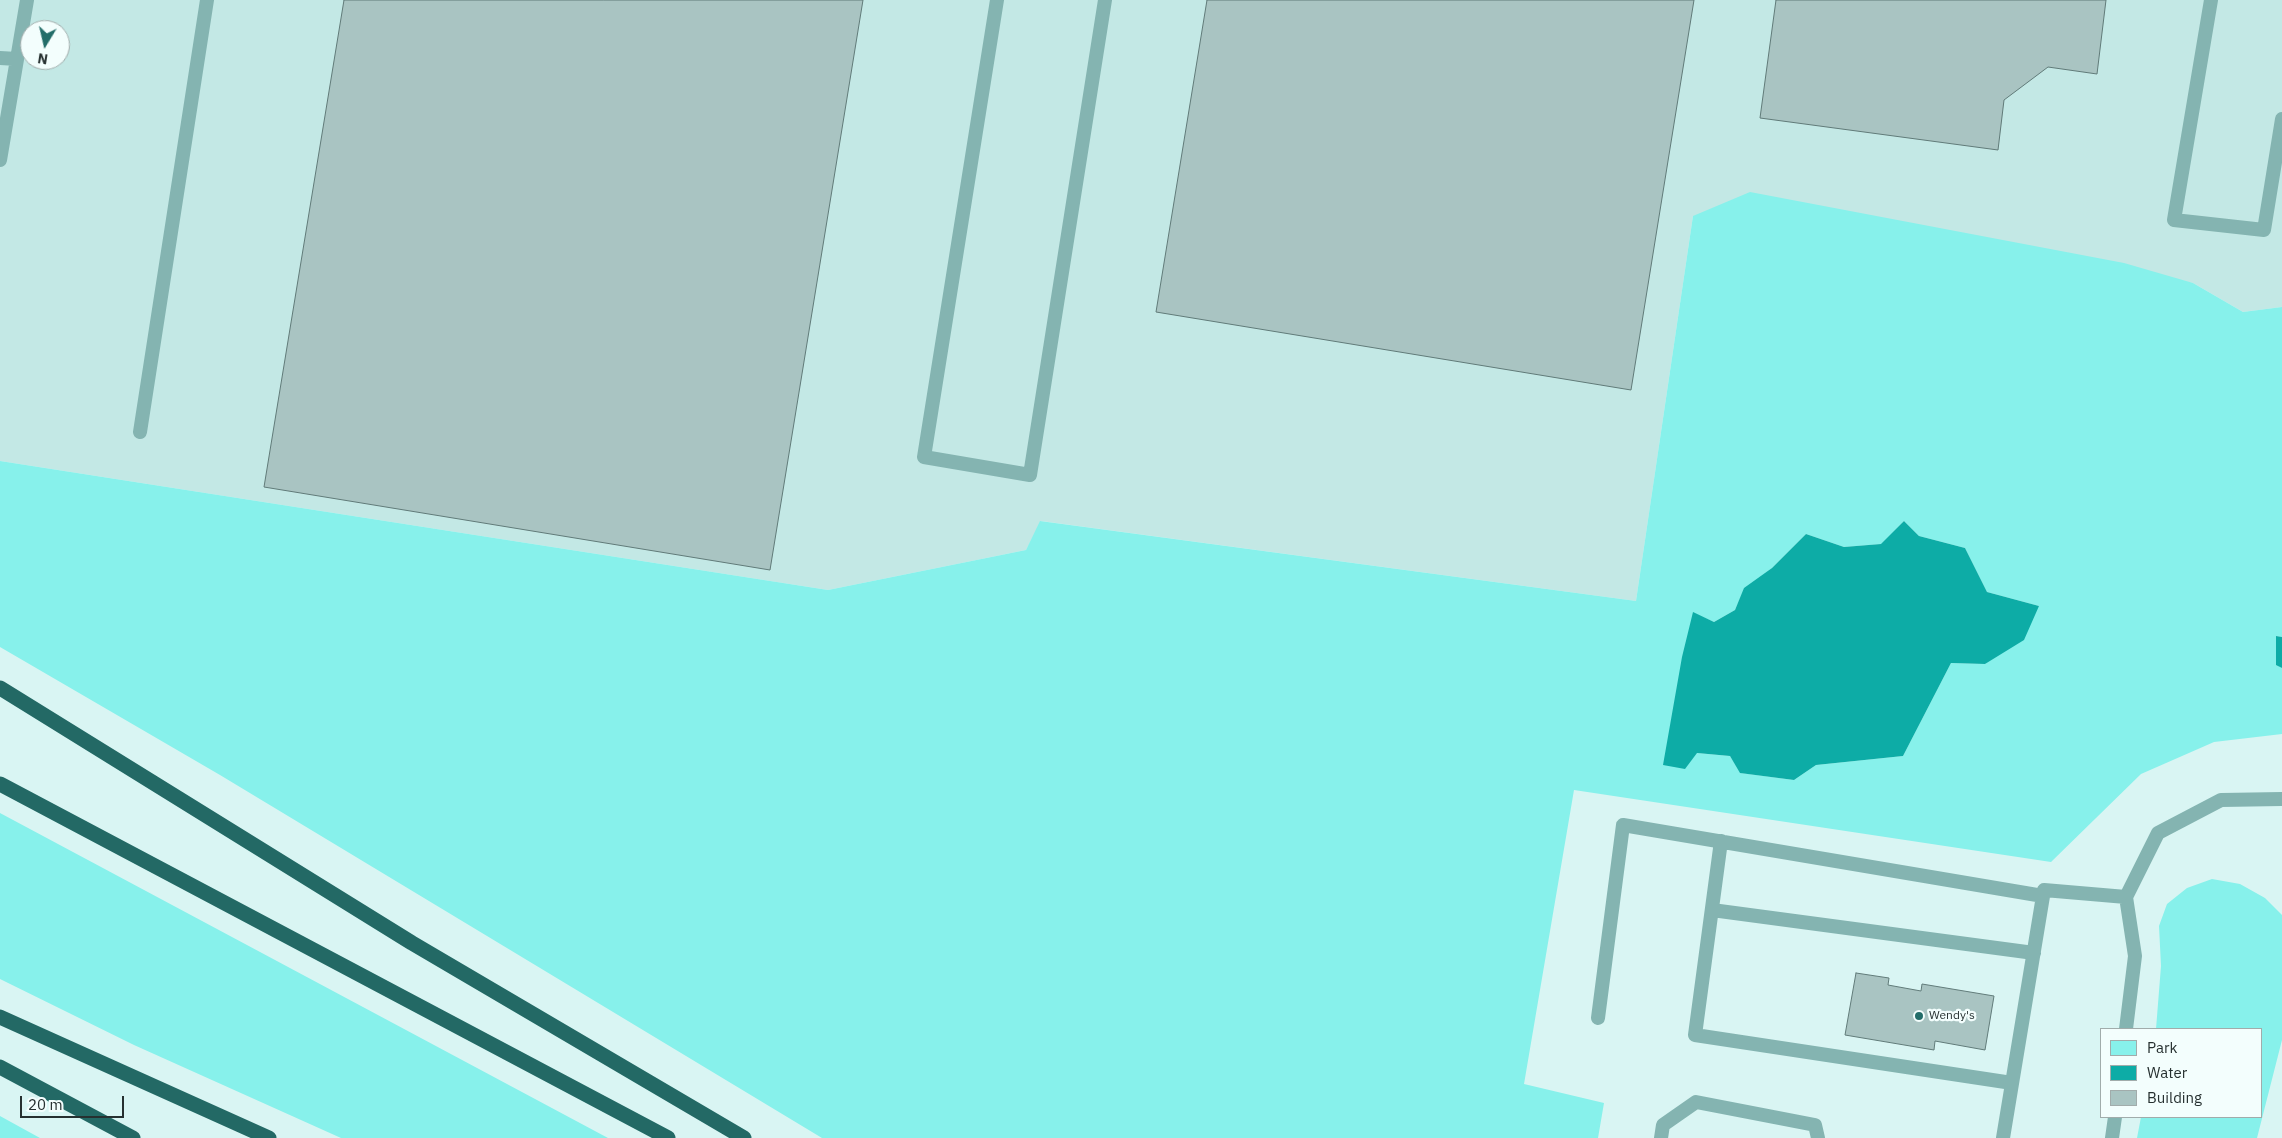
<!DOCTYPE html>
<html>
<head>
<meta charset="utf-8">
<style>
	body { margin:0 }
	#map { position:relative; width:2282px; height:1138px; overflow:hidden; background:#d9f5f3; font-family:"IBM Plex Sans",sans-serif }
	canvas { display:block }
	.legend { position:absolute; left:2100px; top:1028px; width:162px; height:90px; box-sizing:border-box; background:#f3fefd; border:1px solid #a1acab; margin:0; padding:6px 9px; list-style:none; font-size:15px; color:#263030 }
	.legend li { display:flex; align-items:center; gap:10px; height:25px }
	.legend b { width:25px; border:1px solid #a1acab }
	.north { position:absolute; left:20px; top:20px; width:50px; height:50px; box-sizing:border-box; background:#f3fefd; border:1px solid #a1acab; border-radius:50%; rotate:189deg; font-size:14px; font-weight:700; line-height:20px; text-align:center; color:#263030 }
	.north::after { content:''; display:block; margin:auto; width:18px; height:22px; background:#226d69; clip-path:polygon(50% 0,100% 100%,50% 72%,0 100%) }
	.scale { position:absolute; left:20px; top:1096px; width:104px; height:22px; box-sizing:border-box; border:2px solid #263030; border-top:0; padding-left:6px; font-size:15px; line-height:18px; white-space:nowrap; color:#263030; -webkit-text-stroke:4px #f3fefd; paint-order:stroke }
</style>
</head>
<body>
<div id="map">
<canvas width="2282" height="1138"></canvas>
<ul class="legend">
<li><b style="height:14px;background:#87f1eb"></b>Park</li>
<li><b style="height:14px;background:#0daca6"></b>Water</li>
<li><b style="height:14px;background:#a9c4c2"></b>Building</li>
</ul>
<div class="north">N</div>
<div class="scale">20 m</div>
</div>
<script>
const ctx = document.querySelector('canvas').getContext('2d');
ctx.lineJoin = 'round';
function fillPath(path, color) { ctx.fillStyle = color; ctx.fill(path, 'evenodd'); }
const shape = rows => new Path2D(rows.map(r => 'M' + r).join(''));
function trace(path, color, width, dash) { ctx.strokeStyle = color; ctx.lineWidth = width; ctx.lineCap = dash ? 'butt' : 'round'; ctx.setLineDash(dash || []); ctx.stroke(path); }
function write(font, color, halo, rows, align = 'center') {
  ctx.font = font + ' "IBM Plex Sans",sans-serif'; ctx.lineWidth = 4.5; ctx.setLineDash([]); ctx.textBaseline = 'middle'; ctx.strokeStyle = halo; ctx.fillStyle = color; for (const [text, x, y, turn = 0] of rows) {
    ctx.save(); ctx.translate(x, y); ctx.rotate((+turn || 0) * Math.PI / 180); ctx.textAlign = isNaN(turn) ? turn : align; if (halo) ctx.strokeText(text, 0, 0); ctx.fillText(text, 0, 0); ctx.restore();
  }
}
fillPath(shape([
	[0,0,2282,0,2282,307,2243,312,2193,283,1693,216,1636,601,1041,521,1026,550,828,590,0,461],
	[30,30,60,30,60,60,30,60]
]), '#c3e8e5');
fillPath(shape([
	[1750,192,2124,263,2193,283,2243,312,2282,307,2282,637,2276,636,2276,664,2282,668,2282,734,2214,742,2141,774,2051,862,1574,790,1524,1084,1604,1103,1598,1138,822,1138,220,775,0,647,0,461,828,590,1026,550,1040,521,1636,601,1693,216],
	[1904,521,1919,536,1965,548,1987,592,2039,606,1985,664,1951,663,1903,756,1816,765,1794,780,1741,773,1730,756,1697,753,1693,613,1714,622,1735,610,1743,592,1772,568,1806,534,1844,547,1882,544],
	[0,813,608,1138,341,1138,134,1045,0,979],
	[2212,879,2240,884,2265,898,2282,915,2282,1040,2257,1138,2137,1138,2141,1117,2261,1117,2261,1029,2156,1029,2161,966,2159,926,2167,904,2187,888],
	[0,1116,40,1138,0,1138]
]), '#87f1eb');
fillPath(shape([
	[1904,521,1919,536,1965,548,1987,592,2039,606,2024,640,1985,664,1951,663,1903,756,1816,765,1794,780,1740,773,1730,756,1697,753,1685,769,1663,765,1682,657,1693,612,1714,622,1735,610,1744,588,1772,568,1806,534,1844,547,1881,544],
	[2276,636,2282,637,2282,668,2276,665]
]), '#0daca6');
const building = shape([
	[344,0,863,0,770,570,264,487,344,0],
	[1207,0,1694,0,1631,390,1156,312,1207,0],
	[1776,0,2106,0,2097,74,2048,67,2004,100,1998,150,1760,118,1776,0],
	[1856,973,1889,978,1888,985,1921,991,1922,984,1994,996,1985,1050,1935,1041,1934,1050,1845,1035,1856,973]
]);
fillPath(building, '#a9c4c2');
trace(building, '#617b79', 1);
trace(shape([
	[997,0,924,457,1030,475,1105,0],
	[2211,0,2174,220,2264,230,2282,119],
	[0,58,17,59],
	[0,160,27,0],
	[140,432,207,0],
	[1721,841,1695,1035,2012,1083],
	[1712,910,2034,953],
	[1598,1018,1623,825,2043,896],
	[2126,1029,2135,956,2126,897,2158,833,2221,800,2282,799],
	[1661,1138,1663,1125,1696,1102,1815,1125,1818,1138],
	[2003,1138,2044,890,2126,897],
	[2112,1138,2115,1117]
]), '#84b4b1', 14);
trace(shape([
	[0,688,412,943,744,1138],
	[0,784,668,1138],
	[0,1017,269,1138],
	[0,1067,133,1138]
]), '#236965', 15);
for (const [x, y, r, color] of [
	[1919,1016,5,"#226d69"]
]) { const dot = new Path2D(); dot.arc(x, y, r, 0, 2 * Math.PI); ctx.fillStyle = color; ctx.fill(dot); trace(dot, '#f3fefd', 2); }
write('12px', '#263030', '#f3fefd', [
	["Wendy's",1929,1016]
], 'left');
</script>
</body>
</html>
